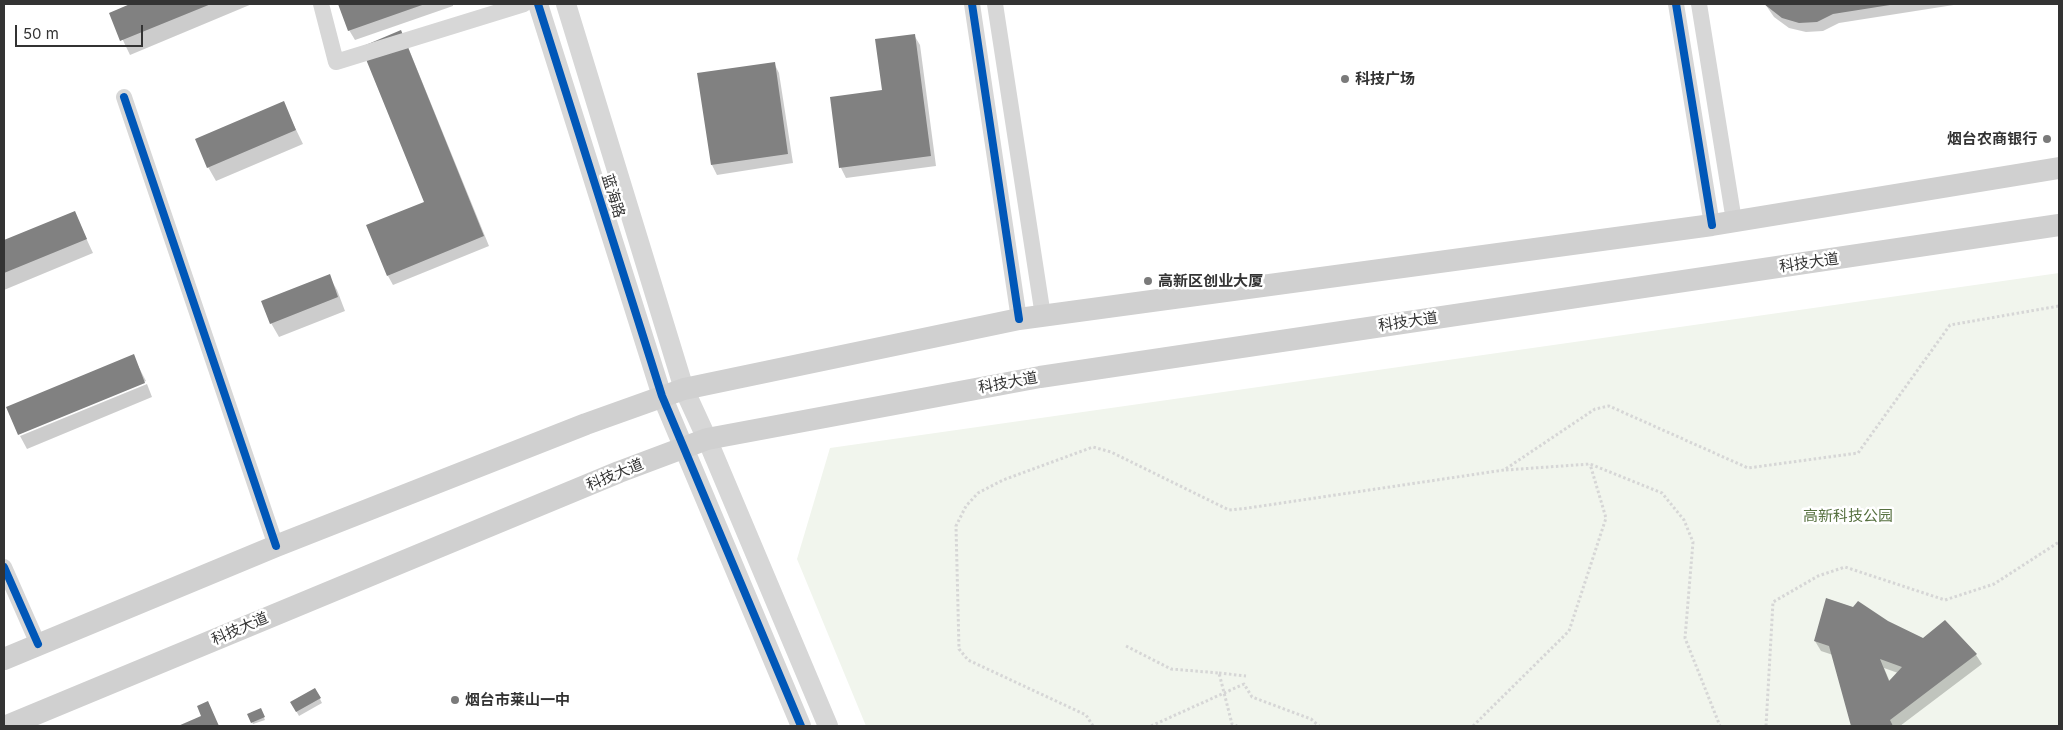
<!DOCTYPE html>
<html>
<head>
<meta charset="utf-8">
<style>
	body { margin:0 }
	#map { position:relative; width:2063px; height:730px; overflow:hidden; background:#fff; font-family:Inter,sans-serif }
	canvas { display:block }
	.frame { position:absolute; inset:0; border:5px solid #333; pointer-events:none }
	.scale { position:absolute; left:15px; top:25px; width:128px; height:22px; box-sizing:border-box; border:2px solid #333; border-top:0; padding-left:6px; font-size:15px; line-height:18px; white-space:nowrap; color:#333; -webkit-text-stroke:4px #fff; paint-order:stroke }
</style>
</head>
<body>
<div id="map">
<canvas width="2063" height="730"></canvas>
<div class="frame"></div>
<div class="scale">50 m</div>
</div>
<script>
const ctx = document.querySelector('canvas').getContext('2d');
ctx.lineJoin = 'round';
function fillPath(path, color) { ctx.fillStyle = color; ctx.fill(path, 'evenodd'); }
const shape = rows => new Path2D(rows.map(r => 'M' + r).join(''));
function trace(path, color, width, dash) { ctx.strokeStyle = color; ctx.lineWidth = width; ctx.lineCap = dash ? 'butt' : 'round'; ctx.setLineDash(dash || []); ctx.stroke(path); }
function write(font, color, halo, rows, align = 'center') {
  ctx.font = font + ' Inter,"Noto Sans SC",sans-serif'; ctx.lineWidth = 5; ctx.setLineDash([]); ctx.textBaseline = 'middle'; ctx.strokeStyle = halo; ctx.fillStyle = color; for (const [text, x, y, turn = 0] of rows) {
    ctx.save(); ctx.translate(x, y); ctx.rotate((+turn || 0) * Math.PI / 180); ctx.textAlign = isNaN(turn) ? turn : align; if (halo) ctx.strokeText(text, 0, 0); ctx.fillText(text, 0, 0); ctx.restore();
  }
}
fillPath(shape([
	[2059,273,2059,726,866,726,797,559,830,448]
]), '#f1f5ed');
fillPath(shape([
	[133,4,252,4,130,55,110,13],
	[340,4,453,4,453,6,355,40,349,30],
	[1765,4,1960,4,1839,23,1823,31,1806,32,1789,28,1774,17],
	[914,35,920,45,936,166,846,178,841,168,831,99,883,91],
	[406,42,489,246,393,285,388,276,425,202],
	[774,63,779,73,793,163,717,175,712,165],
	[283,103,303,144,216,181,208,167],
	[74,212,93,253,4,290,4,241],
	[329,276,337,290,345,311,279,337,271,323],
	[133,356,146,381,19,434],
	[147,384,152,397,27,449,20,436],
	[1887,622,1924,639,1944,622,1976,655,1982,664,1900,726,1852,726,1833,655,1821,651,1815,641],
	[1884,668,1898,673,1890,682],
	[315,689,322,703,299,716,291,702],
	[260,709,265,720,253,724,249,714]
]), '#0003');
fillPath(shape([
	[130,4,211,4,120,41,109,13],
	[338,4,425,4,348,31],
	[1764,4,1889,4,1890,5,1833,14,1817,22,1799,23,1782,18],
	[401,30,484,236,387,276,366,225,424,202,361,47],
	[915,34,931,156,839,168,830,97,882,90,875,39],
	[775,62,788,154,711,165,697,73],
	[284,101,296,130,207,168,195,139],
	[75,211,87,239,4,273,4,240],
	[330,274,338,297,270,324,261,301],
	[134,354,145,383,18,435,6,407],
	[1826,598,1853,607,1858,601,1888,621,1923,638,1945,620,1977,654,1890,720,1893,726,1851,726,1829,646,1814,641],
	[1880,659,1902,667,1889,681],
	[315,688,321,698,296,712,290,702],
	[208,701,219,726,178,726,201,716,197,706],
	[261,708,265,717,251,723,247,714]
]), '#818181');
trace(shape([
	[1506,470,1590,464,1662,493,1684,520,1693,542,1685,638,1720,726],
	[1126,646,1171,669,1219,673,1232,724,1237,726],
	[1219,673,1246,676],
	[1093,726,1086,715,968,660,959,649,956,526,966,506,978,493,1003,480,1093,447,1111,452,1229,510,1248,508,1504,470,1595,409,1609,406,1748,468,1858,453,1950,325,2059,306],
	[1151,726,1244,684,1252,697,1311,719,1319,726],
	[1473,726,1569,631,1606,518,1590,464],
	[1766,726,1773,602,1818,576,1845,567,1945,600,1994,584,2059,542]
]), '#d6d6d6', 3, [2.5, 2.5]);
trace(shape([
	[321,4,336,62,524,4],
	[972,4,1019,319],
	[995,4,1043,316],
	[1676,4,1712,225],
	[1699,4,1734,221],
	[124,97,276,546],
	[4,567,38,644]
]), '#d7d7d7', 16);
trace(shape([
	[538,4,662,396,801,726],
	[566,4,684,389,707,439,828,726]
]), '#d7d7d7', 20);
trace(shape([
	[4,659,276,546,586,424,684,389,1019,319,1712,225,2059,168],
	[7,726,619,472,707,439,1040,377,2059,225]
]), '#d0d0d0', 22);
trace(shape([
	[538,4,662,396,801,726],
	[972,4,1019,319],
	[1676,4,1712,225],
	[124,97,276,546],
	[4,567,38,644]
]), '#0057b8', 8);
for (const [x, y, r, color] of [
	[1345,79,5,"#7a7a7a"],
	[2047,139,5,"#7a7a7a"],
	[1148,281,5,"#7a7a7a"],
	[455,700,5,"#7a7a7a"]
]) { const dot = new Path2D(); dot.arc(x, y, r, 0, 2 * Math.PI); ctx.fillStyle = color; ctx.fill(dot); trace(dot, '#fff', 2); }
write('bold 15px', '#333', '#fff', [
	["科技广场",1355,79],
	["烟台农商银行",2037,139,"right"],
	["高新区创业大厦",1158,281],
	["烟台市莱山一中",465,700]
], 'left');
write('15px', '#333', '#fff', [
	["蓝海路",613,196,73],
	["科技大道",1809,263,-8],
	["科技大道",1408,322,-8],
	["科技大道",1008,383,-10],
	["科技大道",615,475,-22],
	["科技大道",240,629,-23]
]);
write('15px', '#56703f', '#fff', [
	["高新科技公园",1848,516]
]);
</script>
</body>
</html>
